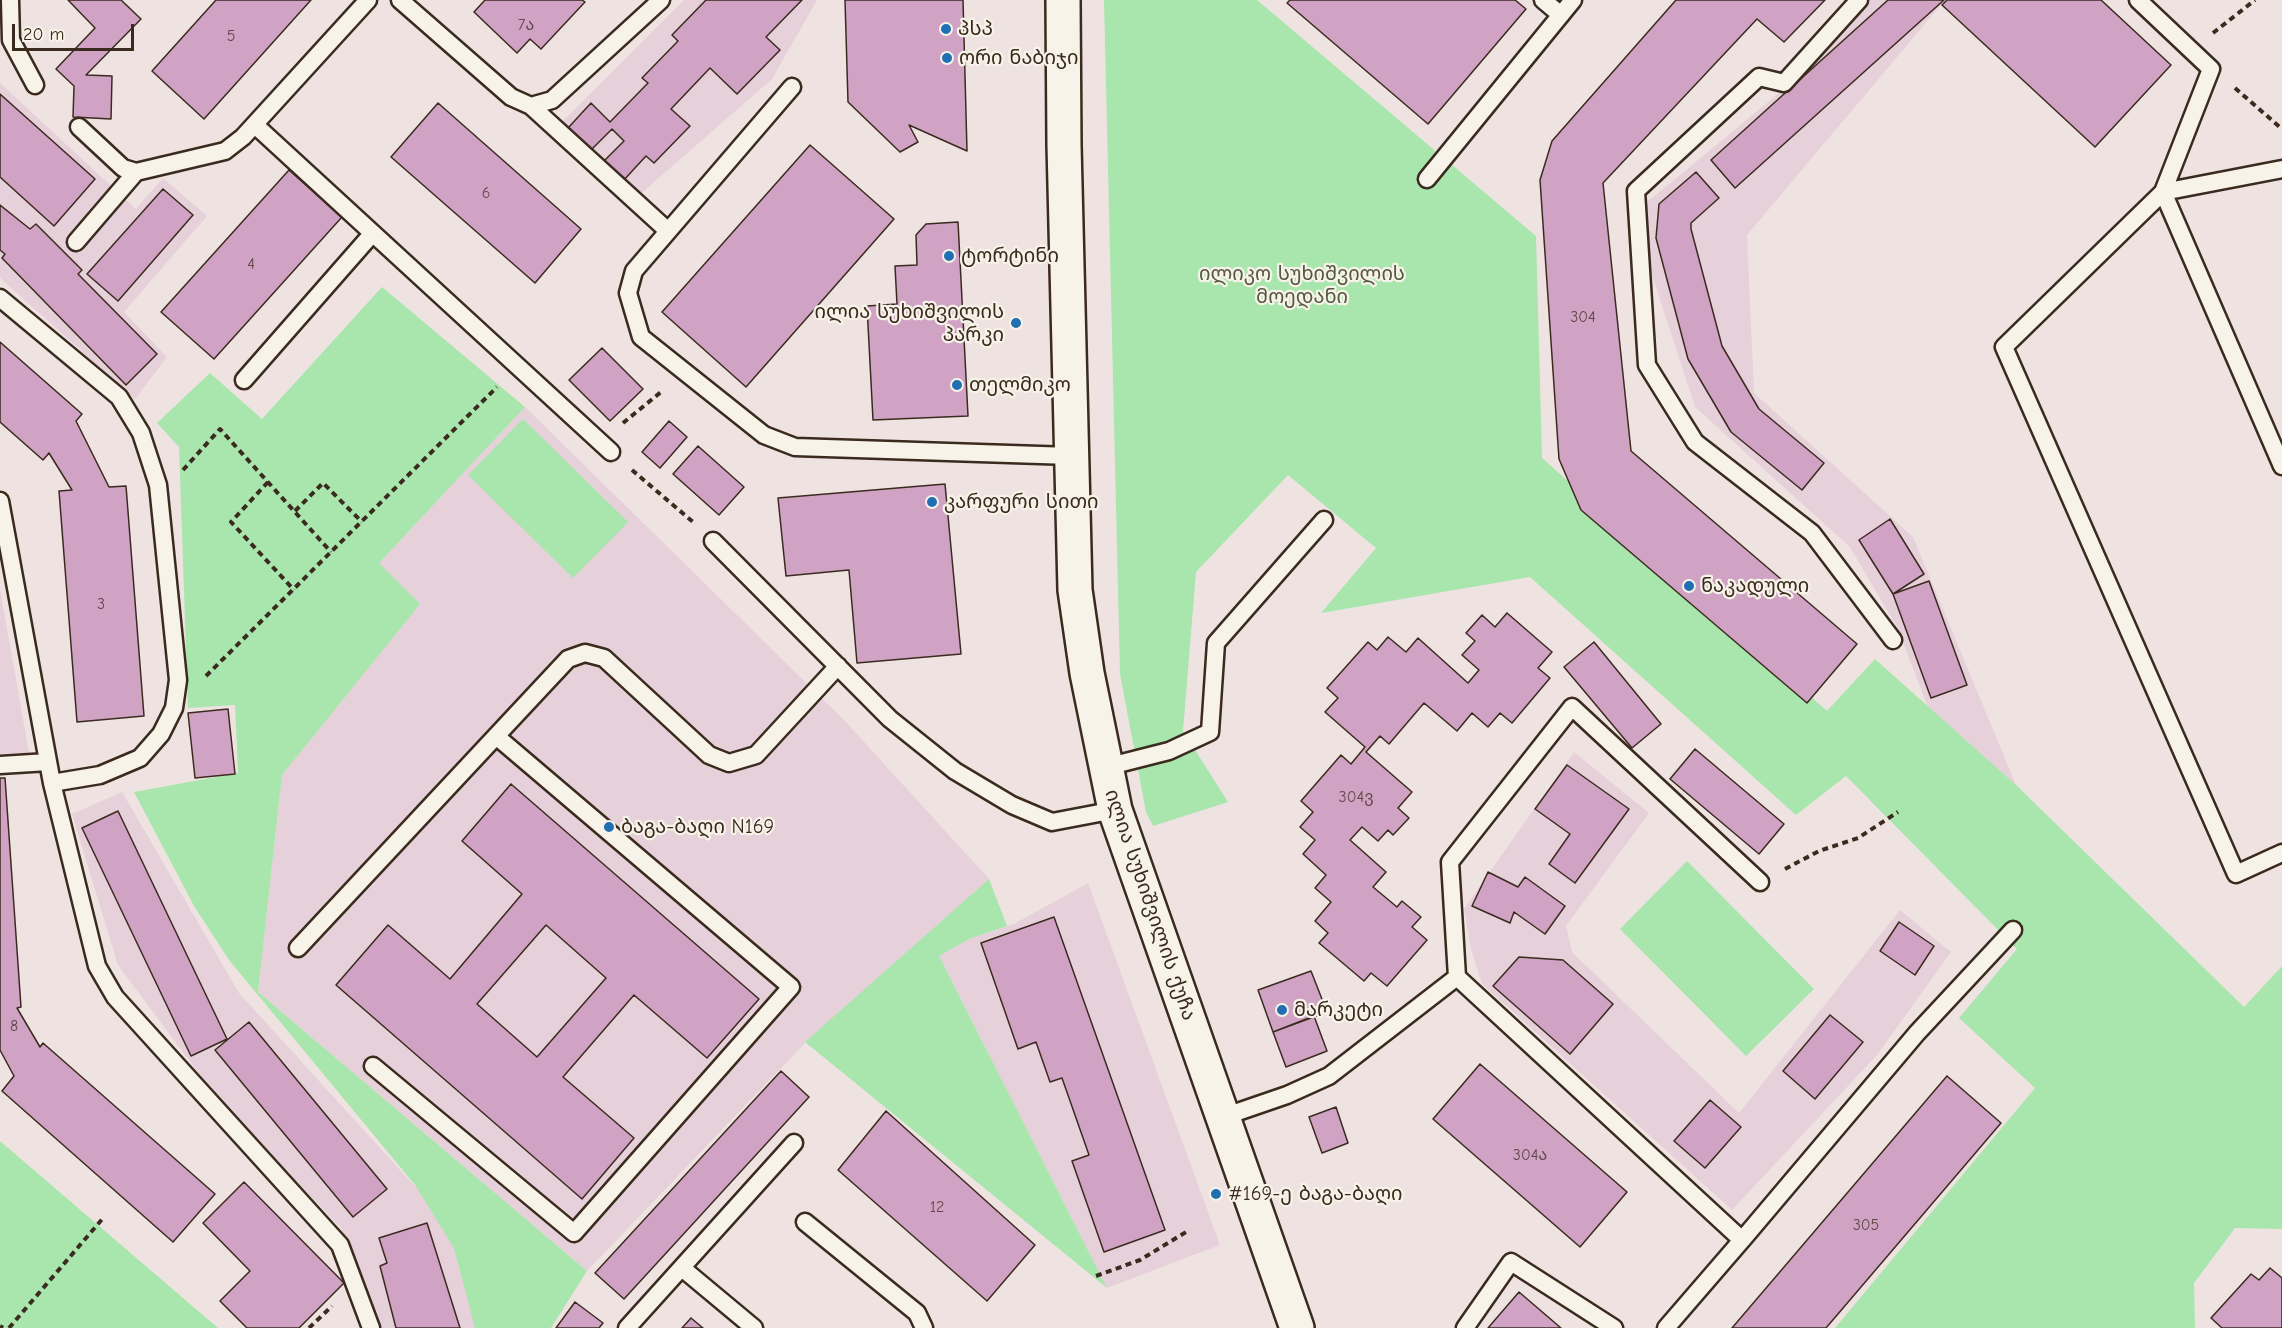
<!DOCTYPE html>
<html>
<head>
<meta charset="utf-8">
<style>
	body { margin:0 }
	#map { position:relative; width:2282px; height:1328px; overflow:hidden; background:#efe3e1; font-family:"Comic Neue",sans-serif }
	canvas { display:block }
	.scale { position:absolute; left:12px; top:24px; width:122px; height:27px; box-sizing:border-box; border:3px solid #3b2a1e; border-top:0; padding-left:8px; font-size:18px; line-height:21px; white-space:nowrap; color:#3b2a1e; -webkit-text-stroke:4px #f7f3e8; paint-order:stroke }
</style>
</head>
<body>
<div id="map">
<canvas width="2282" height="1328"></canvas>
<div class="scale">20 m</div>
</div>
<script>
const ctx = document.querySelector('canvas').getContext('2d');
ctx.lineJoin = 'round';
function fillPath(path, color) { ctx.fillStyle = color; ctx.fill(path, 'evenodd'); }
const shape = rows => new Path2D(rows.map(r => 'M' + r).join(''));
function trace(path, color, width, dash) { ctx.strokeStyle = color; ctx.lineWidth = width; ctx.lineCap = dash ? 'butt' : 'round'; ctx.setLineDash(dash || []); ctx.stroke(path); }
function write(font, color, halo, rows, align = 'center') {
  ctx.font = font + ' "Comic Neue","Noto Sans Georgian",sans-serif'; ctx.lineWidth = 4.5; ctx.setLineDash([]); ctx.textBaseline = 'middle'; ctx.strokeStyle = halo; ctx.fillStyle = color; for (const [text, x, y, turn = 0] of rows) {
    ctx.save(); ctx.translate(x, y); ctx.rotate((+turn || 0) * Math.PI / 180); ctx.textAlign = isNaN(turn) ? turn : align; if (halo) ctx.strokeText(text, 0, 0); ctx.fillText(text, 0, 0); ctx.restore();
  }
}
fillPath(shape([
	[684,0,817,0,772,79,637,197,559,125],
	[1868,0,1945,0,1747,235,1754,393,1913,537,2016,785,1928,707,1897,627,1850,547,1695,407,1644,250,1645,204,1790,84],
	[0,83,136,209,163,178,207,216,124,312,167,357,135,399,0,278],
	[525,407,844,720,989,879,805,1043,587,1271,258,992,282,775,419,604,378,564],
	[0,589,29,753,0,754],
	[1574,752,1649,813,1566,926,1572,952,1739,1113,1900,910,1951,952,1877,1055,1732,1210,1482,984,1471,949,1464,909],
	[122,792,239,993,462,1238,485,1328,382,1328,341,1228,220,1102,118,965,72,814],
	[1088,883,1220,1245,1107,1288,939,956,969,939,1014,924]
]), '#e6d0d9');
fillPath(shape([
	[1104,0,1257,0,1536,236,1542,458,1827,711,1875,659,2016,785,2244,1007,2282,966,2282,1229,2235,1228,2194,1283,2195,1328,1835,1328,2035,1088,1959,1018,2017,949,1846,776,1796,815,1530,577,1321,613,1376,548,1288,475,1196,572,1183,731,1228,802,1153,826,1146,812,1120,674],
	[382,287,525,407,379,563,420,604,282,775,258,992,587,1271,551,1328,475,1328,454,1248,415,1185,229,960,194,906,134,792,238,773,235,705,188,708,179,447,157,423,210,373,262,419],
	[523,419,628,522,573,578,468,475],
	[1687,861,1814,989,1746,1056,1620,929],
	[989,879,1007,926,969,939,939,956,1107,1288,805,1042],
	[0,1141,218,1328,0,1328]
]), '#a8e6ad');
const building = shape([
	[68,0,121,0,141,19,86,75,112,76,111,119,73,117,74,86,56,69,95,28,68,0],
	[216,0,311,0,204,119,152,71,216,0],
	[485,0,582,0,585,2,541,49,530,39,517,53,474,12,485,0],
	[706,0,802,0,766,37,780,50,737,94,710,68,671,109,690,126,654,163,646,156,623,181,603,162,624,141,612,129,591,150,568,128,591,103,610,122,648,83,642,78,678,41,672,35,706,0],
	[845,0,963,0,967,151,909,125,918,142,900,152,848,102,845,0],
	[1290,0,1515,0,1526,9,1428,124,1287,3,1290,0],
	[1676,0,1825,0,1784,42,1757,19,1603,183,1631,451,1857,644,1807,703,1581,510,1559,459,1540,180,1552,141,1676,0],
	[1888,0,1944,0,1735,188,1711,160,1888,0],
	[1947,0,2101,0,2171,65,2095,147,1942,5,1947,0],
	[0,94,95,179,54,226,0,177,0,94],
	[438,103,581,229,535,283,391,157,438,103],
	[810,145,894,219,746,387,662,312,810,145],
	[289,170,342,217,214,359,161,312,289,170],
	[1696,172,1719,198,1691,223,1691,229,1722,346,1759,409,1824,463,1802,490,1731,432,1688,359,1656,238,1659,204,1696,172],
	[163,189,193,215,118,301,87,274,163,189],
	[0,205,30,229,36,224,82,270,78,274,157,354,126,385,2,258,5,254,0,250,0,205],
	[958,222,968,416,873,420,867,306,897,304,895,266,917,265,916,235,926,224,958,222],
	[0,342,82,414,76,421,109,487,126,486,144,716,77,722,59,491,72,490,49,453,43,460,0,422,0,342],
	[602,348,643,389,610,421,569,380,602,348],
	[669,421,687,437,660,468,642,452,669,421],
	[698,446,744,487,719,515,673,474,698,446],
	[945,484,961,654,857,663,849,570,786,576,778,498,945,484],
	[1890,519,1924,574,1893,594,1859,540,1890,519],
	[1929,581,1967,685,1931,698,1893,594,1929,581],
	[1507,613,1552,652,1538,668,1550,678,1512,723,1500,713,1488,727,1472,713,1457,731,1424,703,1389,744,1380,736,1366,752,1412,792,1398,808,1409,818,1393,835,1388,830,1378,841,1362,827,1350,840,1386,872,1373,887,1397,907,1402,901,1421,917,1412,927,1427,940,1387,986,1371,973,1364,981,1319,943,1328,933,1315,921,1331,902,1315,888,1326,875,1303,854,1315,840,1300,827,1313,812,1301,801,1341,755,1351,764,1365,747,1325,712,1338,698,1327,688,1368,642,1377,650,1388,637,1406,652,1418,638,1468,683,1479,670,1462,655,1475,641,1466,633,1482,615,1495,627,1507,613],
	[1594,642,1661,724,1632,748,1564,667,1594,642],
	[228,709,235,774,195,778,188,713,228,709],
	[1695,749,1784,824,1759,854,1670,779,1695,749],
	[1567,765,1629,809,1575,883,1549,864,1570,834,1535,809,1567,765],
	[0,778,5,778,21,1007,17,1008,40,1047,43,1043,215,1194,173,1242,2,1091,14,1076,0,1050,0,778],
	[511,784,759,999,707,1058,634,995,563,1077,634,1138,582,1199,336,985,388,925,450,979,522,894,462,841,511,784],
	[546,925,606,978,537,1057,477,1004,546,925],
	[118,811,227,1039,191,1056,82,828,118,811],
	[1488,872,1518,887,1525,877,1565,906,1545,934,1514,912,1510,923,1472,906,1488,872],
	[1054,917,1165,1230,1104,1252,1072,1161,1089,1155,1062,1078,1050,1082,1036,1042,1018,1049,981,943,1054,917],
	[1899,922,1934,946,1915,975,1880,951,1899,922],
	[1519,957,1563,960,1613,1004,1570,1054,1493,986,1519,957],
	[1311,971,1327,1012,1273,1032,1258,990,1311,971],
	[1830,1015,1863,1042,1815,1099,1783,1071,1830,1015],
	[1314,1016,1327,1051,1286,1067,1273,1032,1314,1016],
	[249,1022,387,1189,353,1217,215,1050,249,1022],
	[1480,1064,1627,1192,1580,1247,1433,1119,1480,1064],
	[781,1071,809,1097,624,1299,595,1273,781,1071],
	[1947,1076,2001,1123,1826,1328,1732,1328,1947,1076],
	[1710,1100,1741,1127,1705,1168,1674,1141,1710,1100],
	[1336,1107,1348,1143,1322,1153,1309,1117,1336,1107],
	[886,1111,1035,1245,987,1301,838,1170,886,1111],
	[244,1182,344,1283,299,1328,247,1328,220,1301,250,1271,203,1223,244,1182],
	[427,1223,460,1328,396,1328,380,1266,387,1263,379,1238,427,1223],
	[2270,1268,2282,1278,2282,1328,2222,1328,2211,1318,2251,1274,2259,1280,2270,1268],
	[1519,1292,1561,1328,1488,1328,1519,1292],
	[575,1302,603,1323,599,1328,556,1328,575,1302],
	[691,1318,703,1328,682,1328,691,1318]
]);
fillPath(building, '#d0a3c5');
trace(building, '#3b2a1e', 1.5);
const service = shape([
	[10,0,11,40,35,85],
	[400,0,511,97,531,106,552,100,661,0],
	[1543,0,1561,15],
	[1859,0,1784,83,1759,77,1636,191,1647,365,1695,442,1812,533,1893,640],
	[2138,0,2211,69,2163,192,2282,466],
	[792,87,634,271,628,293,641,337,764,435,795,447,1071,456],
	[531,106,668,231],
	[255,125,611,452],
	[79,127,123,168,136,172,225,151,243,137,368,0],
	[2282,169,2163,192,2004,347,2236,874,2282,853],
	[1427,179,1573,0],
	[76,242,136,172],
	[0,298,119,397,141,433,158,485,178,680,174,708,161,734,140,758,100,775,52,783],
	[244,380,372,234],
	[0,501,52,783,97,966,115,997,340,1245,371,1328],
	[713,541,890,719,955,771,1012,805,1052,822,1115,810],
	[0,765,48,762],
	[1106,767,1169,751,1210,732,1216,643,1324,520],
	[1760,882,1572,707,1450,862,1457,977,1742,1240,1917,1033,2013,930],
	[298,948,568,659,585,653,604,658,709,755,729,763,756,755,838,666],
	[373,1066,574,1233,791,987,496,736],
	[1223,1117,1287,1095,1329,1076,1457,977],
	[805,1222,917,1313,924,1328],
	[682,1268,754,1328],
	[627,1328,794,1143],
	[1465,1328,1511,1262,1614,1328],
	[1666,1328,1742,1240]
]);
const tertiary = shape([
	[1063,0,1064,145,1075,590,1087,673,1115,810,1297,1328]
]);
trace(service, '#3b2a1e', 21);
trace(tertiary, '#3b2a1e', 38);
trace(shape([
	[2213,33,2255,0],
	[2235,88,2282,129],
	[623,423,661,392],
	[183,470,220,429,331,552],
	[632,470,693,522],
	[268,482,231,522,294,590],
	[295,511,323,483,362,522],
	[206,676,497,387],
	[1785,869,1819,851,1858,838,1898,812],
	[1096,1276,1140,1260,1186,1232],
	[0,1326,3,1328],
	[9,1328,104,1217],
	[309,1328,332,1306]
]), '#3b2a1e', 4, [6, 4.5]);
trace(service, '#f7f3e8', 16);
trace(tertiary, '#f7f3e8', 33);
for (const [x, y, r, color] of [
	[946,29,6,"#1f6fb2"],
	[947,58,6,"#1f6fb2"],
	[949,256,6,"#1f6fb2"],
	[1016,323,6,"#1f6fb2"],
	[957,385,6,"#1f6fb2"],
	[932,502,6,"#1f6fb2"],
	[1689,586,6,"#1f6fb2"],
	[609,827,6,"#1f6fb2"],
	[1282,1010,6,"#1f6fb2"],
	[1216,1194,6,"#1f6fb2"]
]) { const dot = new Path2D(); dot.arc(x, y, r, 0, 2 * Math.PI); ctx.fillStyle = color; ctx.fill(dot); trace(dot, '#f7f3e8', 2); }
write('16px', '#604848', null, [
	["7ა",526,25],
	["5",231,36],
	["6",486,193],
	["4",251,264],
	["304",1583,317],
	["3",101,604],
	["304ვ",1356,797],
	["8",14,1026],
	["304ა",1530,1155],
	["12",937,1207],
	["305",1866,1225]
]);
write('20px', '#3b2a1e', '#f7f3e8', [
	["პსპ",958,29],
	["ორი ნაბიჯი",959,58],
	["ტორტინი",961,256],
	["ილია სუხიშვილის",1004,312,"right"],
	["პარკი",1004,335,"right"],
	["თელმიკო",969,385],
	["კარფური სითი",944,502],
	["ნაკადული",1701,586],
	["ბაგა-ბაღი N169",621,827],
	["მარკეტი",1294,1010],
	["#169-ე ბაგა-ბაღი",1228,1194]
], 'left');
write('20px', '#565942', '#f7f3e8', [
	["ილიკო სუხიშვილის",1302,274],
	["მოედანი",1302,297]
]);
write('20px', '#3b2a1e', '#f7f3e8', [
	["ილია სუხიშვილის ქუჩა",1150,905,71]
]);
</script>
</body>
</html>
